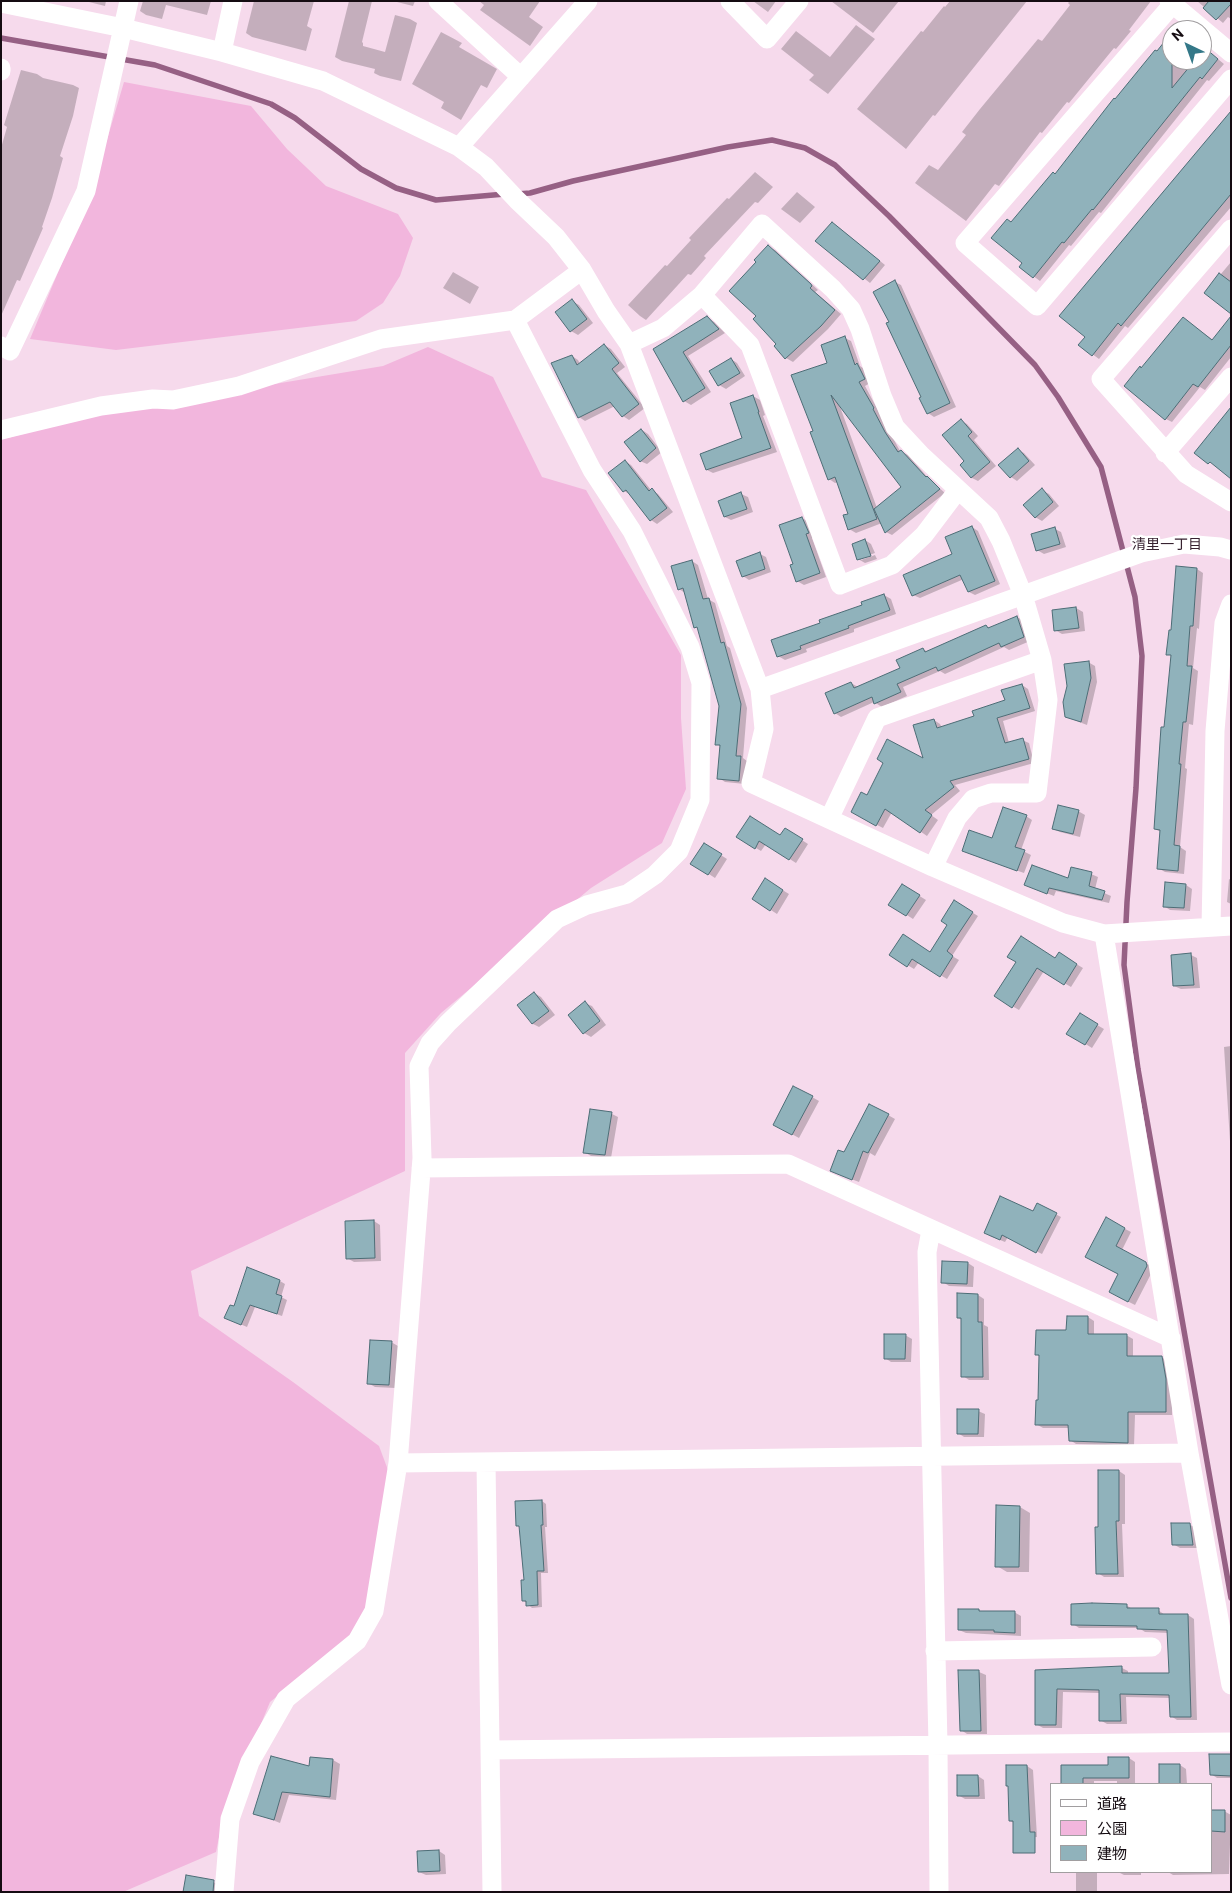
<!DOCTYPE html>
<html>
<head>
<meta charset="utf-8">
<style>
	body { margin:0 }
	#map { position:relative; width:1232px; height:1893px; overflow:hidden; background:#f6daec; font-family:Roboto,"Noto Sans JP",sans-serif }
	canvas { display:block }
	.frame { position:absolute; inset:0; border:2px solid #150c12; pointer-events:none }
	.legend { position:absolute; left:1050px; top:1783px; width:162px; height:90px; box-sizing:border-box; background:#fff; border:1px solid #a19ea0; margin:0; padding:6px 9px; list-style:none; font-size:15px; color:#150c12 }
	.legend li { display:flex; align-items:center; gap:10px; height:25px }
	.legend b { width:25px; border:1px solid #a19ea0 }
	.north { position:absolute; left:1162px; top:20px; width:50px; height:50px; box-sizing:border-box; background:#fff; border:1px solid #a19ea0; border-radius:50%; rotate:318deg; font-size:14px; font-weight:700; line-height:20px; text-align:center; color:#150c12 }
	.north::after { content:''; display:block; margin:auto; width:18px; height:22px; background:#347888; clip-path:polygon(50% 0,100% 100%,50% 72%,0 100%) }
</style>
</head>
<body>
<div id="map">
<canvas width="1232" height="1893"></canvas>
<div class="frame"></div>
<ul class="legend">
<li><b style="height:6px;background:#fff"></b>道路</li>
<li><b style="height:14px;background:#f2b6dd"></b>公園</li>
<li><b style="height:14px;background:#90b2bb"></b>建物</li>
</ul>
<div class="north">N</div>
</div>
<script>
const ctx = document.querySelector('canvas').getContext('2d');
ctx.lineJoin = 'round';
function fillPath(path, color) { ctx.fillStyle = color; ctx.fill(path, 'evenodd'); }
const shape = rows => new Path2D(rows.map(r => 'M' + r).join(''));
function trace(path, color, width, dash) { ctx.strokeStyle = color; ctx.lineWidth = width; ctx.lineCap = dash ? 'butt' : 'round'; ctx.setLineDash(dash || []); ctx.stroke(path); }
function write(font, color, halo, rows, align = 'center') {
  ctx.font = font + ' Roboto,"Noto Sans JP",sans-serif'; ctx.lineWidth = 4.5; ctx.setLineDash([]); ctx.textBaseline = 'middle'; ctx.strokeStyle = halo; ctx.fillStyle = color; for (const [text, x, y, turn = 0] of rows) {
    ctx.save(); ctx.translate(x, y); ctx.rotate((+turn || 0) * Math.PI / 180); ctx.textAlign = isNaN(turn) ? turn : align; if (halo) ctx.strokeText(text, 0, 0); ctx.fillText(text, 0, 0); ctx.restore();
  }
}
fillPath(shape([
	[124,82,251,106,287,149,326,186,398,214,413,238,400,276,383,303,356,321,116,350,30,339,91,194],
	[428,347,493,377,542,477,586,490,681,655,681,718,686,789,662,843,591,888,441,1013,405,1053,405,1171,191,1271,199,1316,293,1382,379,1446,388,1470,369,1604,356,1633,270,1702,223,1817,216,1852,123,1892,1,1892,1,440,94,414,383,366]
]), '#f2b6dd');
fillPath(shape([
	[85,1,106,1,105,6],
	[143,1,211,1,207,15,166,5,162,19,146,15,140,11],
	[254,1,314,1,307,26,312,29,306,51,252,37,246,33],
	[349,1,372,1,362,42,363,43,363,46,385,52,395,15,410,19,417,23,401,81,380,76,374,73,375,69,342,61,335,57],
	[393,1,415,1,413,6],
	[479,1,540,1,529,17,543,27,530,46,480,10,484,5],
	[753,1,776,1,768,12],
	[831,1,899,1,873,33],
	[950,1,1027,1,935,116,933,115,906,149,857,109,921,31,923,32,944,6,945,7],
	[1070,1,1151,1,1129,30,1131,31,1116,49,1114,48,1069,103,1067,102,1042,133,1040,132,999,186,995,184,966,221,915,183,929,165,938,170,966,135,962,132,980,109,1038,39,1042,41,1070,5,1068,3],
	[1197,1,1231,1,1231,19,1228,17,1223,23],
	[856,25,875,39,828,94,809,80,814,75,781,49,796,31,830,57],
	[441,32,462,43,459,47,497,69,487,88,481,85,461,120,441,108,444,102,412,84],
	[1172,35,1172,60,1202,60,1202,46,1224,64,1209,81,1207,80,1101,213,1099,212,1071,246,1069,245,1040,281,1021,267,1024,263,1011,223,1055,175,1116,100],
	[21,70,37,74,43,78,73,85,79,88,73,116,60,156,63,158,52,198,42,227,43,228,20,281,17,280,1,316,1,148,7,127,4,125],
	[1231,114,1231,207,1128,328,1125,326,1099,359,1080,345],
	[755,172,773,187,758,203,755,202,704,256,706,258,691,275,688,274,646,320,640,316,628,305,665,265,667,266,691,240,689,238,727,198,729,199],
	[797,192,815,207,800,223,781,209],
	[838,227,885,265,870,283,817,241],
	[768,247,775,250,818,290,815,292,841,314,828,329,793,362,786,358,775,346,778,344,758,316,758,262],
	[1231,262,1231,313,1205,293],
	[453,272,479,287,470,304,443,288],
	[895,282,901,285,956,407,934,417,928,413,890,322],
	[572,301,579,305,593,323,578,335,571,331,557,313],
	[707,318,714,322,725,333,688,356,711,392,691,405,684,401,655,349],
	[1183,318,1213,340,1231,318,1231,357,1205,390,1200,387,1172,422,1166,419,1142,369],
	[845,338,851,341,860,366,863,368,870,383,865,386,900,451,908,455,929,479,945,493,892,535,886,532,882,523,856,533,849,529,849,514,838,482,835,483,829,479,814,432,829,363],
	[839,404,903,487,877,508],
	[604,345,611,349,625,367,617,373,645,408,629,420,623,416,615,406,585,421,579,417,572,356,578,360,580,364],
	[731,359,737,363,745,376,726,389,719,385],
	[753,396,760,400,765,415,763,416,777,452,713,473,707,470,744,439],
	[961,421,967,424,978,436,974,440,996,466,978,481,972,478,961,465,966,461],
	[642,430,648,434,662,452,647,464,640,461],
	[1018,450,1024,453,1035,465,1017,481,1011,477],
	[625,461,631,465,651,490,658,494,673,512,657,524,651,520,631,495,624,491],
	[1042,490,1049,494,1059,506,1042,521,1035,517],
	[741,494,748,497,753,512,731,520,725,517],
	[802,518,809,522,814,537,812,538,826,577,804,585,797,581],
	[972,527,978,531,1000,584,975,595,969,592,964,579,920,598,913,595,954,554],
	[1055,529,1061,532,1066,547,1044,554,1037,550],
	[865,540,871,544,875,553,861,558,861,560,875,555,877,559,865,563,858,559],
	[760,554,766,557,771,572,749,580,743,576],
	[692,561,698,565,708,599,715,603,727,646,730,648,747,708,743,758,747,761,745,784,725,782,719,778,721,747,717,744,720,706,699,629,696,627,685,593,679,589],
	[1197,569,1203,573,1199,629,1197,628,1193,668,1198,671,1193,725,1189,724,1185,768,1187,769,1180,847,1186,851,1184,874,1165,872,1158,868,1161,832,1155,829,1172,656,1168,654,1172,631],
	[884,595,891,599,896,614,854,629,854,632,806,649,807,652,785,660,778,656],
	[1076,608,1083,612,1085,631,1062,634,1055,630],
	[1017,617,1024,621,1030,641,1009,650,1004,647,945,674,940,671,903,687,907,696,882,707,874,702,841,717,835,713,851,683,858,687,902,669,923,649,928,652,986,626,990,628],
	[1088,662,1095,666,1097,682,1087,725,1066,717,1068,686],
	[1022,685,1028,689,1035,711,1003,721,1009,743,1022,740,1029,743,1034,763,955,785,960,791,931,815,938,820,927,836,892,812,883,828,852,812,867,797,925,760,934,720,940,724,942,728,976,717,1006,701],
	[1078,811,1085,815,1080,837,1060,832,1053,829],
	[1026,816,1032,820,1021,850,1031,855,1024,873,970,854],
	[791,833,808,844,796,863,766,844,761,851,738,837,780,837],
	[710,848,727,859,715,878,692,863],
	[1091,874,1098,877,1095,889,1111,896,1109,903,1056,891,1054,896,1026,885,1069,880],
	[1229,879,1231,880,1231,904,1227,902],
	[766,880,789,894,777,914,754,899],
	[1166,883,1186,885,1192,889,1190,911,1170,910,1164,906],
	[902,885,926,900,913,919,890,904],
	[955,902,978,916,952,956,959,960,947,979,919,962,914,969,891,955,931,953,949,925],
	[1191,955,1197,958,1200,988,1181,989,1174,986],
	[1066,958,1083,968,1071,987,1044,971,1019,1010,995,996,1017,962],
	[534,993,541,997,555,1015,539,1027,533,1024,519,1005],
	[585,1003,592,1006,606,1025,591,1037,584,1033,570,1015],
	[1080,1015,1104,1029,1092,1048,1068,1033],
	[1231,1046,1231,1157,1224,1047],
	[812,1097,819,1101,799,1138,775,1125],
	[612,1114,618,1117,611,1158,591,1156,584,1152],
	[888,1115,895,1119,875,1156,870,1153,859,1182,838,1174,845,1154],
	[1038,1205,1061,1217,1042,1254,1008,1237,1005,1242,990,1236,1034,1212],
	[1106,1219,1131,1232,1122,1250,1153,1267,1153,1270,1135,1305,1117,1296,1120,1274],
	[374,1221,380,1225,381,1261,354,1262,347,1258],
	[968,1263,974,1267,973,1287,949,1286,943,1282],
	[280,1281,285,1284,281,1297,287,1300,282,1316,255,1307,247,1327,231,1320,234,1308],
	[958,1295,978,1295,984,1299,984,1325,988,1327,989,1380,969,1380,963,1376,962,1320,958,1318],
	[1088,1317,1094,1321,1094,1335,1126,1335,1133,1339,1133,1357,1161,1357,1168,1361,1172,1384,1172,1415,1135,1415,1134,1446,1076,1444,1070,1440,1070,1428,1043,1428,1036,1424,1040,1401,1040,1357,1036,1354],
	[905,1335,912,1339,911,1362,891,1362,885,1358],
	[391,1342,398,1346,395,1388,375,1387,368,1383],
	[978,1411,985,1414,984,1437,964,1437,958,1433],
	[1119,1471,1125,1475,1125,1524,1122,1524,1124,1577,1104,1577,1098,1573,1099,1528],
	[542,1501,546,1504,547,1527,545,1527,548,1573,541,1573,542,1607,532,1608,523,1600,526,1581,520,1527,517,1525],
	[1020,1507,1030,1513,1029,1572,1007,1572,997,1566],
	[1190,1525,1197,1528,1199,1548,1180,1548,1173,1544],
	[1126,1605,1134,1610,1158,1610,1165,1615,1188,1615,1194,1619,1197,1720,1177,1720,1171,1716,1171,1698,1126,1697,1127,1724,1107,1724,1100,1720,1100,1693,1063,1692,1062,1728,1043,1728,1036,1724,1036,1671,1122,1668,1128,1671,1128,1674,1170,1674,1169,1633,1145,1632,1139,1628,1079,1628,1073,1624],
	[979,1610,982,1612,1014,1612,1021,1616,1021,1636,966,1633,959,1630],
	[959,1672,979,1672,986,1675,987,1734,967,1734,961,1730],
	[1231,1756,1231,1778,1217,1778,1211,1774],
	[311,1758,333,1760,340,1764,336,1800,289,1795,280,1823,255,1813,310,1768],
	[1129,1758,1135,1762,1135,1784,1117,1784,1117,1781,1094,1781,1094,1784,1063,1784,1063,1767,1109,1766],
	[1180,1765,1186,1769,1187,1784,1160,1784,1160,1766],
	[1027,1766,1033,1770,1037,1837,1021,1838,1014,1823,1010,1821],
	[978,1776,984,1780,985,1799,965,1799,958,1795],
	[1211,1811,1224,1811,1231,1815,1229,1874,1173,1875,1168,1872,1211,1872],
	[439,1851,445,1855,446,1874,426,1875,419,1872],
	[1076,1872,1097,1872,1097,1892,1076,1892],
	[1118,1872,1141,1872,1141,1875,1124,1875],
	[212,1881,218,1885,217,1892,184,1892]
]), '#0003');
trace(shape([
	[1,38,155,65,271,104,295,118,361,169,396,188,436,200,505,194],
	[517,194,530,193,573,181,728,147,772,140,805,148,835,165,889,216,1035,365,1058,397,1101,467,1135,597,1142,656,1136,788,1127,902,1124,965,1138,1069,1231,1598]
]), '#966084', 5.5);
const building = shape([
	[1209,1,1231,1,1231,4,1216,20,1203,8,1209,1],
	[1172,32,1172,88,1195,60,1202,60,1202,51,1205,48,1218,59,1202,79,1200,77,1093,210,1092,209,1064,243,1062,242,1033,278,1019,267,1022,263,991,238,1007,219,1011,222,1053,172,1055,174,1114,98,1115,99,1155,50,1157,51,1172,32],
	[1231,111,1231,194,1121,326,1118,323,1092,356,1078,345,1085,337,1059,316,1231,111],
	[832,222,880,261,863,280,815,241,832,222],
	[768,245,811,284,812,286,810,288,835,310,821,326,785,359,774,346,776,344,753,319,756,316,729,291,756,262,754,260,768,245],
	[1219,273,1231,282,1231,314,1204,293,1219,273],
	[895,280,950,403,927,414,919,398,921,397,886,323,889,322,873,292,895,280],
	[572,299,587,319,570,332,555,312,572,299],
	[707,316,719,329,683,352,705,388,683,402,653,349,707,316],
	[1231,316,1231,345,1198,387,1193,384,1165,420,1124,386,1140,366,1141,368,1183,317,1212,340,1231,316],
	[845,336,855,365,857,363,865,379,859,382,874,408,873,409,885,432,898,452,901,450,926,477,927,476,940,489,885,533,874,509,901,487,831,395,877,519,848,530,843,515,848,514,835,477,828,480,810,432,813,431,791,375,827,363,821,345,845,336],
	[604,344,619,363,612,369,639,404,622,417,610,402,578,418,551,363,572,355,577,365,604,344],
	[731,358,740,373,718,386,709,371,731,358],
	[753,395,759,412,758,412,771,448,706,470,700,454,742,438,730,403,753,395],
	[1231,407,1231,479,1210,462,1208,464,1194,453,1231,407],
	[961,419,972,432,968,436,990,462,971,478,960,465,964,461,942,435,961,419],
	[641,429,656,448,640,462,624,442,641,429],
	[1018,448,1029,461,1010,478,998,465,1018,448],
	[625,460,649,491,652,488,667,508,650,521,626,490,623,492,608,473,625,460],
	[1042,488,1053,502,1035,518,1023,505,1042,488],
	[741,492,747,509,724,517,718,501,741,492],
	[802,517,809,533,806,534,820,573,796,582,790,565,793,564,779,525,802,517],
	[972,526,995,581,968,592,960,575,912,596,903,575,952,554,945,537,972,526],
	[1055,527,1060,544,1036,551,1031,534,1055,527],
	[865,539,871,556,857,560,852,544,865,539],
	[760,552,765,569,742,577,736,561,760,552],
	[692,560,703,599,709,598,721,643,724,642,741,704,736,756,741,756,739,781,717,779,720,745,715,745,719,706,697,627,694,628,683,588,678,590,671,566,692,560],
	[1176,566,1197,568,1193,626,1190,626,1187,666,1192,666,1186,722,1183,722,1179,764,1181,764,1174,845,1180,846,1178,871,1157,869,1160,830,1154,829,1161,727,1164,727,1171,655,1166,655,1169,630,1171,630,1176,566],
	[884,594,890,610,848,626,849,628,800,646,801,649,777,657,771,640,820,623,819,620,862,605,861,602,884,594],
	[1076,607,1079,628,1054,631,1052,610,1076,607],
	[1017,616,1024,637,1001,647,999,643,938,671,936,667,897,684,901,692,874,704,872,697,834,714,825,693,851,682,854,688,900,668,896,660,923,648,925,652,986,625,988,628,1017,616],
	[1089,661,1091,678,1081,722,1065,717,1063,702,1067,686,1064,664,1089,661],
	[1022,684,1030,708,997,718,1005,743,1023,738,1029,759,950,781,954,787,925,810,932,815,920,833,885,809,876,826,851,812,861,792,867,795,883,763,877,759,887,739,923,758,913,725,934,719,937,728,974,716,972,711,1005,700,1001,690,1022,684],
	[1058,805,1079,810,1073,834,1052,829,1058,805],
	[1003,807,1027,815,1015,847,1025,850,1017,871,962,851,969,830,992,838,1003,807],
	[750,816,780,835,785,828,803,839,789,860,759,841,755,849,736,837,750,816],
	[704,843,722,854,708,875,690,864,704,843],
	[1032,865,1068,878,1071,867,1092,872,1089,886,1105,891,1102,900,1049,888,1047,894,1024,885,1032,865],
	[765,878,783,890,770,911,752,899,765,878],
	[1165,882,1186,884,1184,908,1163,907,1165,882],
	[902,884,920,895,906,916,888,905,902,884],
	[954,900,973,912,947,951,953,956,940,977,912,959,907,967,889,955,903,934,930,952,947,925,941,921,954,900],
	[1021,936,1055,958,1059,952,1077,964,1064,985,1037,968,1012,1008,994,996,1016,962,1007,957,1021,936],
	[1191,953,1194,985,1173,986,1171,955,1191,953],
	[534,992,549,1011,532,1024,517,1005,534,992],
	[585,1001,600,1021,583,1034,568,1015,585,1001],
	[1080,1013,1098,1024,1085,1045,1066,1034,1080,1013],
	[793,1086,813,1096,792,1135,773,1125,793,1086],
	[869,1104,889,1114,868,1153,863,1151,852,1180,830,1171,838,1150,844,1152,869,1104],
	[590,1109,612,1112,605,1155,583,1153,590,1109],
	[1000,1196,1033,1211,1037,1203,1057,1213,1036,1253,1002,1235,1000,1240,984,1233,1000,1196],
	[1106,1217,1125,1228,1116,1246,1146,1262,1147,1266,1128,1302,1109,1292,1118,1274,1085,1257,1106,1217],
	[374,1220,375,1258,346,1259,345,1221,374,1220],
	[942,1261,968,1262,967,1284,941,1283,942,1261],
	[247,1267,280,1280,276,1294,282,1296,277,1314,250,1305,241,1325,224,1318,230,1305,234,1306,247,1267],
	[957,1293,978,1294,978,1322,982,1322,983,1377,961,1377,961,1318,957,1318,957,1293],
	[1067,1316,1088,1316,1088,1334,1127,1334,1127,1356,1162,1356,1166,1379,1166,1412,1128,1412,1128,1443,1069,1441,1068,1425,1035,1425,1036,1400,1038,1400,1039,1355,1035,1355,1036,1330,1066,1330,1067,1316],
	[884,1334,906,1334,905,1359,884,1359,884,1334],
	[370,1340,392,1341,389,1385,367,1384,370,1340],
	[957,1409,979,1409,978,1434,957,1434,957,1409],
	[1098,1470,1119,1470,1119,1521,1116,1521,1118,1574,1096,1574,1095,1527,1098,1527,1098,1470],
	[542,1500,543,1525,541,1525,544,1571,537,1571,538,1605,526,1606,526,1601,522,1601,521,1580,524,1580,519,1526,516,1526,515,1501,542,1500],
	[996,1505,1020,1506,1019,1567,995,1567,996,1505],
	[1171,1523,1190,1523,1193,1545,1172,1545,1171,1523],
	[1092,1603,1127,1604,1127,1608,1159,1608,1159,1614,1188,1614,1191,1717,1170,1717,1169,1695,1120,1694,1121,1721,1099,1721,1099,1690,1057,1689,1056,1725,1035,1725,1035,1670,1122,1666,1122,1673,1169,1673,1167,1630,1137,1629,1137,1626,1071,1625,1071,1604,1092,1603],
	[958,1609,979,1609,979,1611,1015,1611,1015,1633,994,1632,994,1630,958,1630,958,1609],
	[958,1670,979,1670,981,1731,960,1731,958,1670],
	[1209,1754,1231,1754,1231,1776,1210,1775,1209,1754],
	[271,1756,309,1766,310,1757,333,1759,330,1797,282,1792,274,1820,253,1814,271,1756],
	[1108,1757,1129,1757,1129,1778,1083,1778,1083,1784,1061,1784,1061,1765,1108,1765,1108,1757],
	[1159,1764,1180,1764,1180,1784,1159,1784,1159,1764],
	[1006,1765,1027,1765,1030,1832,1035,1832,1035,1853,1013,1853,1013,1821,1009,1821,1008,1786,1006,1786,1006,1765],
	[957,1775,978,1775,979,1796,957,1796,957,1775],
	[1211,1810,1225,1810,1225,1832,1211,1831,1211,1810],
	[439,1850,440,1871,418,1872,417,1851,439,1850],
	[186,1875,214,1880,213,1892,183,1892,186,1875]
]);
fillPath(building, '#90b2bb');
trace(building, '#4d6d76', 1);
trace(shape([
	[438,1,521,77],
	[730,1,767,39,799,1],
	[1169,1,1231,53],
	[1,3,123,28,222,52,323,81,459,147,486,167,517,200,556,237,582,270,606,311,629,344,760,689,764,729,751,783,933,867,1063,923,1104,934,1231,926],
	[1172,5,965,243,1037,306,1231,79],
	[222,52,233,1],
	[1,68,1,71],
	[459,147,588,1],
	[1231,229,1101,379,1186,474,1231,502],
	[702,295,750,345,840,585,892,565,924,535,958,490],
	[629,344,663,328,702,295,762,224,833,289,851,309,860,329,882,396,895,427,921,455,989,518,1001,541,1023,595,1042,660,1048,700,1037,793,991,793,973,799,957,818,933,867],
	[1,346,10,351,86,191,129,1],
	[1,430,101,406,153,399,173,400,239,386,381,339,515,320,582,270],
	[1165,453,1231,377],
	[760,689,1141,553,1184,544,1220,547,1231,550],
	[829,819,877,718,1042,660],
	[1211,927,1215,731,1224,623,1231,604],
	[1104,934,1189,1453,1231,1685],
	[421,1168,788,1164,1171,1338],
	[931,1230,927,1252,938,1745,939,1892],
	[486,1462,492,1892],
	[398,1463,1189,1453],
	[935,1651,1152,1647],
	[490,1750,1231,1742],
	[224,1892,230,1819,250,1762,286,1699,357,1641,374,1611,398,1463,422,1158,419,1066,430,1043,448,1023,557,919,587,905,627,894,655,875,679,851,700,800,701,683,690,647,632,531,592,470,515,320]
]), '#fff', 19);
write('14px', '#372230', '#fff', [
	["清里一丁目",1167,545]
]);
</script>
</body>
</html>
